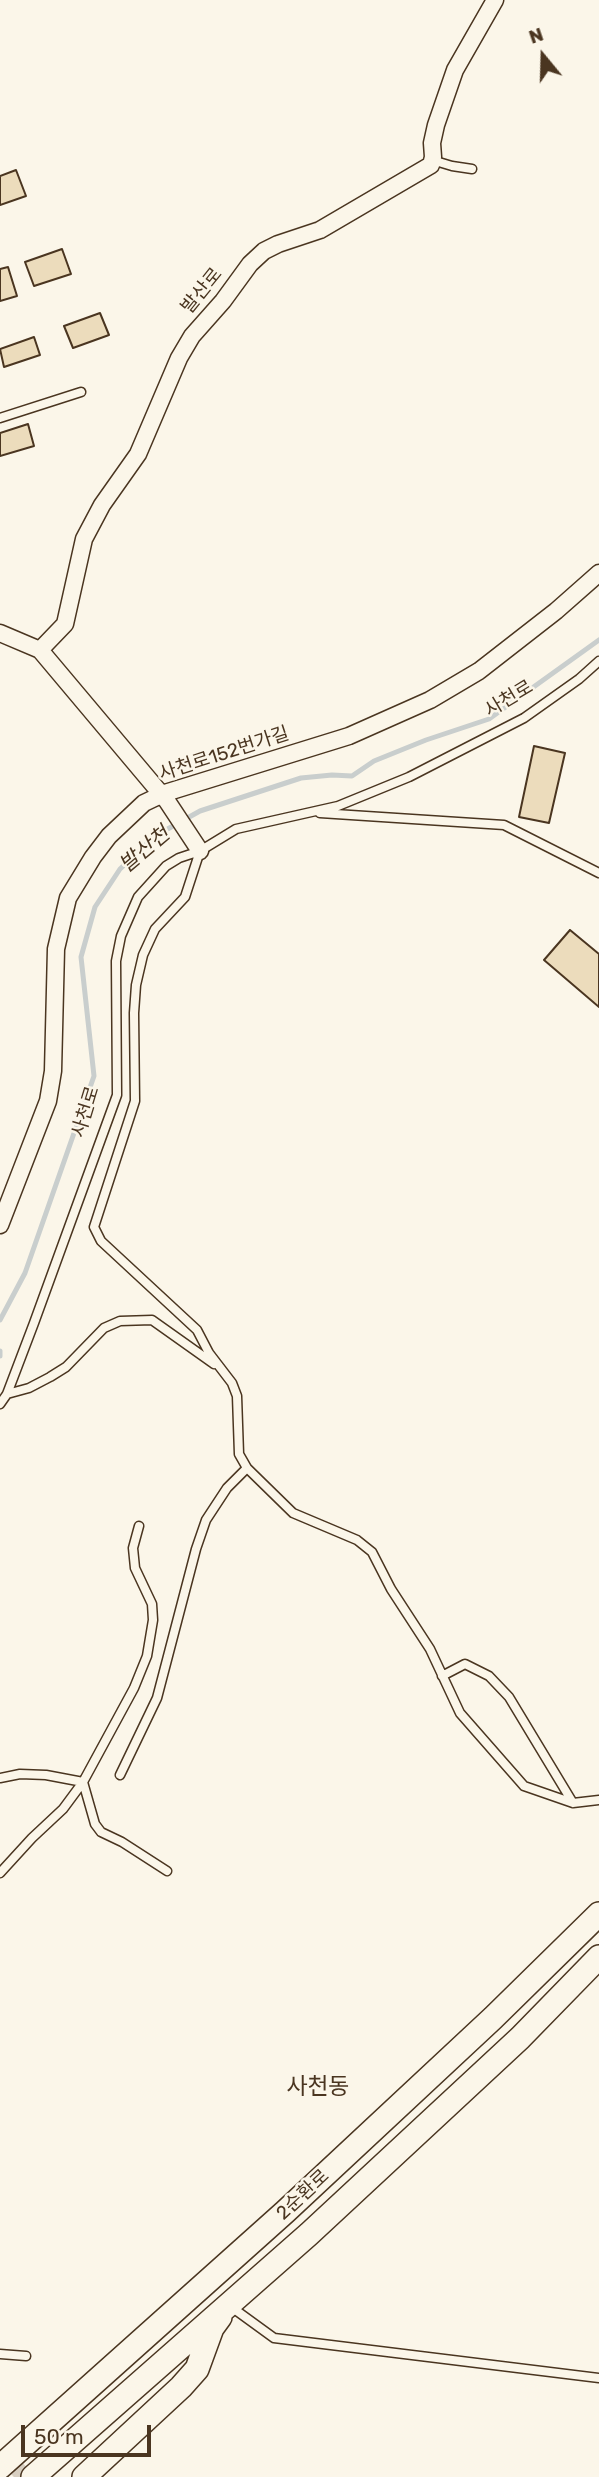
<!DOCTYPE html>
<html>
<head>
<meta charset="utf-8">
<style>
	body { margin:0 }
	#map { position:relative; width:599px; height:2477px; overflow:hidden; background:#fbf6e9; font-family:Rubik,sans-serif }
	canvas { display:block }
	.north { position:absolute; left:508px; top:21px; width:70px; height:70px; -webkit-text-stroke:5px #fbf6e9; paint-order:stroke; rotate:341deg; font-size:19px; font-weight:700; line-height:28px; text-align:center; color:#4a3520 }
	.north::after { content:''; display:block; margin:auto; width:24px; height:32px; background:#4a3520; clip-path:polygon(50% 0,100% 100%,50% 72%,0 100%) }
	.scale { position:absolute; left:21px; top:2425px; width:130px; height:32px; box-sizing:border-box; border:4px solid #4a3520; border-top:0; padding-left:9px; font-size:21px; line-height:24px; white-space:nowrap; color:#4a3520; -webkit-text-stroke:5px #fbf6e9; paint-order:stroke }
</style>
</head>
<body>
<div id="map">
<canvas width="599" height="2477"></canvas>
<div class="north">N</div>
<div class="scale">50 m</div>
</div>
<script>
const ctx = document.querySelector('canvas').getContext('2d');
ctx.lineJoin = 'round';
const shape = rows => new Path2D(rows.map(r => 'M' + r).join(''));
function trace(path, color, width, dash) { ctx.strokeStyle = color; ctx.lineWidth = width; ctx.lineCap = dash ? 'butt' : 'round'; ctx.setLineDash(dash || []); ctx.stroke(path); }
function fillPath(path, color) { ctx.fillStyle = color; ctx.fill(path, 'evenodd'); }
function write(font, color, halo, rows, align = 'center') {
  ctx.font = font + ' Rubik,"Noto Sans KR",sans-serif'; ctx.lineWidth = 5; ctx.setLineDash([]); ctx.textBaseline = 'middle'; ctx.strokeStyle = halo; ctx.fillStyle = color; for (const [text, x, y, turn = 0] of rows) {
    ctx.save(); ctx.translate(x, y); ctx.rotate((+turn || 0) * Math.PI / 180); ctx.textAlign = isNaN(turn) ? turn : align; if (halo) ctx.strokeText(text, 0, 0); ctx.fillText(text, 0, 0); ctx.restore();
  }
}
trace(shape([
	[0,1320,25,1273,94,1076,81,957,95,907,120,869,155,836,200,811,301,778,332,775,352,776,374,761,426,740,489,719,599,640],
	[0,1351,0,1356]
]), '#c9cecd', 5);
const building = shape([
	[16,170,26,196,0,205,0,176,16,170],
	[62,249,71,274,34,286,25,262,62,249],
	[8,267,17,296,0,301,0,269,8,267],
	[100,313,109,335,73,348,64,326,100,313],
	[34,337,40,355,4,367,0,349,34,337],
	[28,424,34,446,0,456,0,433,28,424],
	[534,746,565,753,549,823,519,817,534,746],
	[570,930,599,954,599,1007,544,960,570,930]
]);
fillPath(building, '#ecdcbc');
trace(building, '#4a3520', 2);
trace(shape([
	[0,2451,25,2477]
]), '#d8cfc1', 16, [16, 8]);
const lane = shape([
	[432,160,452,166,472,169],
	[0,418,81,392],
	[320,813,504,825,599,873],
	[200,851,185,897,155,929,143,955,136,985,134,1013,135,1101,94,1227,101,1241,197,1330,209,1353,232,1383,237,1396,239,1454,247,1468,293,1513,357,1540,372,1552,391,1589,430,1649,460,1713,524,1786,573,1803,599,1800],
	[7,1394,29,1388,50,1377,66,1367,104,1328,120,1321,152,1320,214,1364],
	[0,1404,7,1394,34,1323,117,1095,116,961,121,936,138,897,166,866,179,858,200,851,236,829,338,806,409,777,524,718,579,679,599,661],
	[442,1676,465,1664,489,1676,509,1697,573,1803],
	[120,1775,157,1698,196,1549,206,1520,227,1488,247,1468],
	[0,1778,20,1774,46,1775,83,1782,95,1824,101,1832,122,1842,167,1871],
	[0,1873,32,1838,63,1809,83,1782,134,1688,147,1656,153,1620,152,1604,135,1568,133,1548,139,1526],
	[230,2306,274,2338,599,2378],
	[0,2354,26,2356]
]);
const street = shape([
	[0,633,40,650,167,801,200,851],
	[40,650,65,624,84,539,102,505,138,454,179,358,192,336,223,301,250,264,264,251,278,244,320,230,431,165,433,157,432,143,436,125,455,70,495,0],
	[0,1225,48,1101,53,1071,56,949,68,898,93,857,109,836,144,803,165,793,349,736,430,700,479,671,556,611,599,573]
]);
const secondary = shape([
	[0,2467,285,2212,493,2018,599,1914],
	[33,2477,309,2234,520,2038,599,1957],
	[84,2477,181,2387,197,2369,212,2328,220,2317]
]);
trace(lane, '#4a3520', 11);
trace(street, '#4a3520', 19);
trace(secondary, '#4a3520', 26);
trace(lane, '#fbf6e9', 8);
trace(street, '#fbf6e9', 16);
trace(secondary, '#fbf6e9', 23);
write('19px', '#4a3520', '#fbf6e9', [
	["발산로",202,291,-51],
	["사천로",509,699,-31],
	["사천로152번가길",224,754,-18],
	["사천로",86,1112,-73],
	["2순환로",303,2195,-43]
]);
write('italic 21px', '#4a3520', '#fbf6e9', [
	["발산천",145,850,-40]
]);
write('23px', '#4a3520', '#fbf6e9', [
	["사천동",318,2087]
]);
</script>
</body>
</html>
